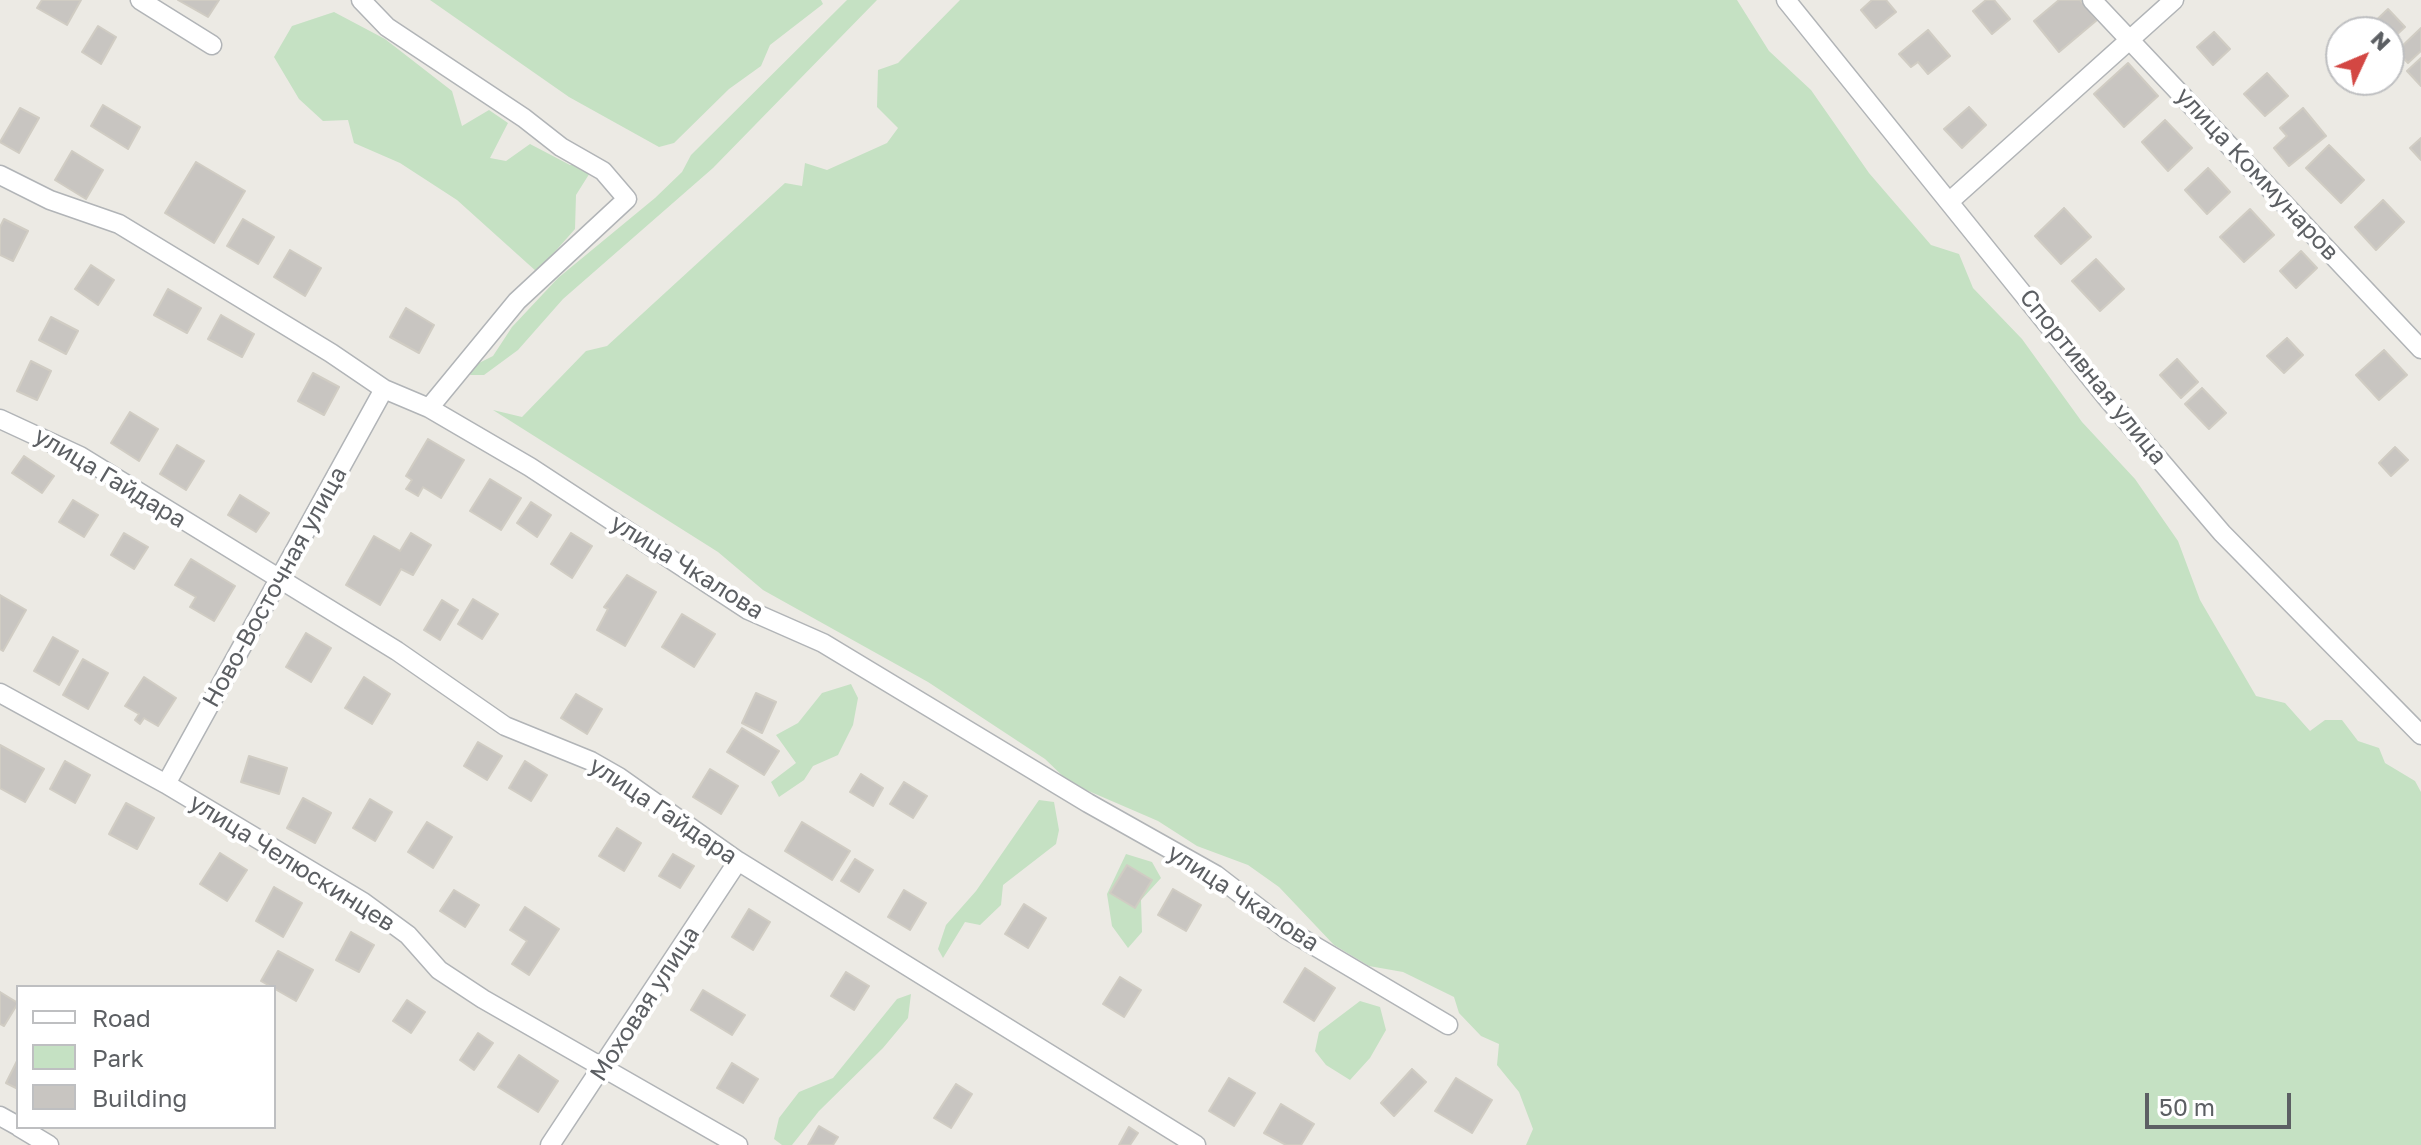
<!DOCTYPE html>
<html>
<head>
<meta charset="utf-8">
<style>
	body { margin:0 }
	#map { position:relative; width:2421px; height:1145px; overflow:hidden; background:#eceae4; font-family:"Golos Text",sans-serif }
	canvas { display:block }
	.legend { position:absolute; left:16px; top:985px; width:260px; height:144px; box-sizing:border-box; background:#fff; border:2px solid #bebfc1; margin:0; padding:10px 14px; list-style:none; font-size:24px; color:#5c5f63 }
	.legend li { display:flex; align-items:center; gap:16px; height:40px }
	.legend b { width:40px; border:2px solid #bebfc1 }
	.north { position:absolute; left:2325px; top:16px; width:80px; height:80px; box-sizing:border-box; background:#fff; border:2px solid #bebfc1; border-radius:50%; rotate:46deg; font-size:22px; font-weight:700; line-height:32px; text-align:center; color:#5c5f63 }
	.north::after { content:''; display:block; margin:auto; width:28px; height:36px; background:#d34743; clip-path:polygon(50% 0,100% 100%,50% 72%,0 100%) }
	.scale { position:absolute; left:2145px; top:1093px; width:146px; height:36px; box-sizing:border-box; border:4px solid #5c5f63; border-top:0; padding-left:10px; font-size:24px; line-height:28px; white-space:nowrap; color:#5c5f63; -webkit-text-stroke:6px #fff; paint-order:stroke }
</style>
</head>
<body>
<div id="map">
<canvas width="2421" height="1145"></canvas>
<ul class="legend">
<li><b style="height:10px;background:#fff"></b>Road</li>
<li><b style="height:22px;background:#c5e1c3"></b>Park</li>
<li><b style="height:22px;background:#c8c5c1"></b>Building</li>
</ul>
<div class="north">N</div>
<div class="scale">50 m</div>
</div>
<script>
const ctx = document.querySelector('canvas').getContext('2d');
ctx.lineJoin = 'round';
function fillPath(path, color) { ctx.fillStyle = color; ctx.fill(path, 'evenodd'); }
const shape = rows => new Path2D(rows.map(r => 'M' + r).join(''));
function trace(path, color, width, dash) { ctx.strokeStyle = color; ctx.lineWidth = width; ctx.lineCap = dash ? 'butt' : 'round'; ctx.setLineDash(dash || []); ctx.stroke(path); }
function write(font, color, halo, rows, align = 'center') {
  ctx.font = font + ' "Golos Text",sans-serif'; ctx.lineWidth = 8; ctx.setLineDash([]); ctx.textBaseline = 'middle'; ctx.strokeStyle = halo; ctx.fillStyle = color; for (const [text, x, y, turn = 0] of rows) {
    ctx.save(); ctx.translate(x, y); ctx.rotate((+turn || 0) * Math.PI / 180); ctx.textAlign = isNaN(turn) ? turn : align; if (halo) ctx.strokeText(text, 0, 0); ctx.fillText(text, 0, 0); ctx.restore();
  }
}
fillPath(shape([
	[430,0,821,0,823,4,770,45,761,66,729,89,674,143,659,147,569,97],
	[847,0,877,0,713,168,563,299,518,350,484,375,470,375,473,366,493,356,512,327,558,278,655,198,682,172,691,155],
	[960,0,1737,0,1769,51,1811,90,1869,173,1931,245,1959,254,1973,288,2022,339,2082,422,2135,479,2178,541,2200,600,2256,696,2285,703,2310,731,2325,720,2342,720,2358,741,2379,748,2385,763,2415,781,2421,792,2421,1145,1526,1145,1533,1129,1519,1092,1497,1065,1499,1044,1481,1036,1459,1013,1454,997,1403,972,1369,966,1334,945,1279,887,1248,865,1197,846,1158,821,1070,783,1045,759,928,682,763,590,718,552,493,410,522,417,586,351,607,346,785,183,802,186,805,163,827,170,887,143,898,128,877,107,878,70,898,63],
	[334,12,385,39,452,91,462,126,489,110,508,123,490,158,506,161,530,144,570,165,598,160,576,195,575,229,537,272,457,200,400,163,354,143,348,120,323,121,299,99,274,57,292,26],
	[851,684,858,698,853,725,838,755,813,766,804,780,779,797,771,782,796,763,776,735,798,723,822,693],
	[1039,800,1054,802,1059,830,1056,844,1003,885,1001,905,980,925,965,922,943,958,938,949,946,925,976,891],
	[1126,854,1152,862,1161,878,1141,900,1142,932,1128,948,1112,926,1107,894],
	[911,994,908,1018,883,1048,819,1111,792,1145,782,1145,774,1139,779,1118,799,1092,833,1078,897,999],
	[1360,1001,1380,1007,1386,1030,1370,1058,1350,1080,1326,1065,1315,1051,1319,1032]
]), '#c5e1c3');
const building = shape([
	[42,0,81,0,67,25,37,8,42,0],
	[178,0,219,0,208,17,178,0],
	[1872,0,1886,0,1896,12,1876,28,1861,10,1872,0],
	[1986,0,1994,0,2010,19,1992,34,1973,11,1986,0],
	[2059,0,2080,0,2097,20,2059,52,2034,21,2059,0],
	[2388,9,2405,27,2389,42,2389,32,2371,32,2368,28,2388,9],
	[98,26,116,37,101,64,82,52,98,26],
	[2421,28,2421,51,2408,63,2397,51,2421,28],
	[1928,30,1950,56,1928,74,1918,62,1911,67,1899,54,1928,30],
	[2214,32,2230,49,2213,65,2197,47,2214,32],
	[2421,58,2421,86,2407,71,2421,58],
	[2128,63,2158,96,2124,127,2094,94,2128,63],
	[2267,73,2288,96,2265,116,2244,94,2267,73],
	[103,105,140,127,128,149,91,126,103,105],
	[1969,107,1986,125,1962,148,1944,129,1969,107],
	[20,108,39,118,19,153,0,142,20,108],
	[2303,108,2326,136,2289,166,2274,148,2287,136,2280,128,2303,108],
	[2165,120,2192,148,2168,171,2142,142,2165,120],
	[2421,138,2421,160,2410,148,2421,138],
	[2329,145,2364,180,2341,203,2306,168,2329,145],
	[72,151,103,170,86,199,55,180,72,151],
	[196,162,245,191,214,243,165,213,196,162],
	[2208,168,2230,192,2207,214,2185,190,2208,168],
	[2383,200,2404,222,2376,250,2355,227,2383,200],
	[2064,208,2091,237,2061,264,2035,236,2064,208],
	[2250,209,2274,235,2244,262,2220,237,2250,209],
	[4,219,28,231,13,261,0,255,0,227,4,219],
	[243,219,274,237,258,264,227,246,243,219],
	[290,250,321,268,305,296,274,277,290,250],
	[2301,251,2317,268,2296,288,2280,271,2301,251],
	[2096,259,2124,289,2100,311,2072,281,2096,259],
	[91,265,114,280,98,305,75,289,91,265],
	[168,289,201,308,187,333,154,315,168,289],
	[406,308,434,325,419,353,390,337,406,308],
	[221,315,254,334,242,357,208,339,221,315],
	[51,317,78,331,66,354,39,340,51,317],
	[2287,338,2303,355,2284,373,2267,356,2287,338],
	[2384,350,2407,375,2379,400,2356,375,2384,350],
	[2177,359,2198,382,2181,398,2160,375,2177,359],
	[31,361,51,371,37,400,17,391,31,361],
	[313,373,339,387,324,415,298,401,313,373],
	[2202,388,2226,413,2209,429,2185,404,2202,388],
	[130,412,158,429,139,461,111,443,130,412],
	[428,439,464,460,441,498,423,487,418,496,406,489,412,480,406,476,428,439],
	[177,445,204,461,186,490,160,474,177,445],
	[2395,447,2408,460,2391,476,2379,463,2395,447],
	[24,456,54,476,42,493,12,473,24,456],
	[490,479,521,498,501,530,470,511,490,479],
	[240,495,269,513,256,532,228,515,240,495],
	[73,500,98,515,84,537,59,522,73,500],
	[531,502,551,515,537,537,517,523,531,502],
	[124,533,148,547,134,569,111,555,124,533],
	[411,533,431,545,413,575,401,569,380,605,346,585,374,536,400,551,411,533],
	[571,533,592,546,572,578,551,564,571,533],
	[191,559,235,586,214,621,190,607,196,597,175,585,191,559],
	[627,575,656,592,625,646,597,630,608,609,604,607,627,575],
	[0,595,26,610,3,651,0,649,0,595],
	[473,599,498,614,482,639,458,624,473,599],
	[442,600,458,610,440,640,424,630,442,600],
	[682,614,715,634,694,667,662,647,682,614],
	[306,633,331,648,311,682,286,667,306,633],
	[53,637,78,651,59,685,34,671,53,637],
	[83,659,108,673,88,709,63,695,83,659],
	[144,677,176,698,158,726,144,718,140,724,135,720,139,714,125,706,144,677],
	[364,677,390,694,372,724,345,708,364,677],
	[756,693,776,702,762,733,742,723,756,693],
	[576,694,602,709,587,734,561,718,576,694],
	[742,728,779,751,764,775,727,752,742,728],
	[478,742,502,756,487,780,464,766,478,742],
	[0,745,44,769,25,802,0,788,0,745],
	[249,756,287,768,279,794,241,782,249,756],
	[65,761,90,775,75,803,50,789,65,761],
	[525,761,547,775,531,801,509,788,525,761],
	[710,769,738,786,721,814,693,797,710,769],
	[861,774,883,788,873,806,850,792,861,774],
	[904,782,927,796,913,818,890,804,904,782],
	[303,798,331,813,315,843,287,828,303,798],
	[370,799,392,812,375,841,353,828,370,799],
	[126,803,154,818,137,849,109,834,126,803],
	[427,822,452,837,433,868,408,852,427,822],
	[802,822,850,851,832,880,785,851,802,822],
	[617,828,641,843,624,871,599,856,617,828],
	[220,853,247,870,227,901,200,884,220,853],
	[673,854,694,866,680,888,659,876,673,854],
	[855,859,873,870,859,892,841,881,855,859],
	[1127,865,1152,880,1135,908,1110,893,1127,865],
	[274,887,302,903,283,937,256,921,274,887],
	[1173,889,1201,905,1186,931,1158,915,1173,889],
	[454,890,479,905,465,927,440,911,454,890],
	[904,890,926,903,910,930,888,917,904,890],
	[1024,904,1046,918,1028,948,1005,934,1024,904],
	[525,907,559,929,529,975,512,964,527,941,510,930,525,907],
	[749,909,770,922,753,950,732,937,749,909],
	[351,932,374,945,359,972,336,960,351,932],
	[278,951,313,970,296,1001,261,981,278,951],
	[1305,968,1335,988,1314,1021,1284,1002,1305,968],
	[846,972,869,986,854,1010,831,996,846,972],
	[1120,977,1141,990,1124,1017,1103,1004,1120,977],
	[703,990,745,1015,732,1035,691,1010,703,990],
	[0,992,18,1003,4,1026,0,1024,0,992],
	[407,1000,425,1012,411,1033,393,1021,407,1000],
	[478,1033,493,1043,474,1070,460,1060,478,1033],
	[519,1055,558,1081,538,1112,498,1087,519,1055],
	[18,1059,18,1089,6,1083,18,1059],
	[732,1063,758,1079,743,1103,717,1088,732,1063],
	[1412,1069,1426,1082,1394,1116,1381,1103,1412,1069],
	[1229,1078,1255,1093,1234,1126,1209,1111,1229,1078],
	[1456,1078,1492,1100,1472,1133,1435,1111,1456,1078],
	[956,1084,972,1094,951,1128,934,1118,956,1084],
	[1281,1104,1314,1124,1301,1145,1286,1145,1264,1133,1281,1104],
	[819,1126,838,1137,833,1145,808,1145,819,1126],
	[1129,1127,1138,1133,1130,1145,1119,1145,1129,1127]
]);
fillPath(building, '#c8c5c1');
trace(building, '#d0ccc3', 2);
const minor = shape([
	[140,0,212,45],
	[361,0,387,27,524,118,561,147,603,171,627,199,517,301,429,408],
	[1786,0,2106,397,2222,533,2421,735],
	[2092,0,2421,349],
	[0,175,50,200,119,224,331,353,384,389,429,408,530,467,748,610,823,643,1088,803,1216,875,1286,929,1448,1025],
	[1950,201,2174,0],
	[0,419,80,456,397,651,505,726,591,761,619,777,738,861,1196,1145],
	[0,693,166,784,363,902,408,935,439,970,483,999,738,1145],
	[166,784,384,389],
	[0,1116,18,1126],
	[19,1127,49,1145],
	[550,1145,738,861]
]);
trace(minor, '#b1b4b7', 21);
trace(minor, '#fff', 18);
write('24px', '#5c5f63', '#fff', [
	["улица Коммунаров",2257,174,47],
	["Спортивная улица",2093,377,51],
	["улица Гайдара",110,478,31],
	["улица Чкалова",687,567,32],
	["Ново-Восточная улица",275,587,-61],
	["улица Гайдара",663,811,34],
	["улица Челюскинцев",292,863,32],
	["улица Чкалова",1243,898,33],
	["Моховая улица",645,1004,-57]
]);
</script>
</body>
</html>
